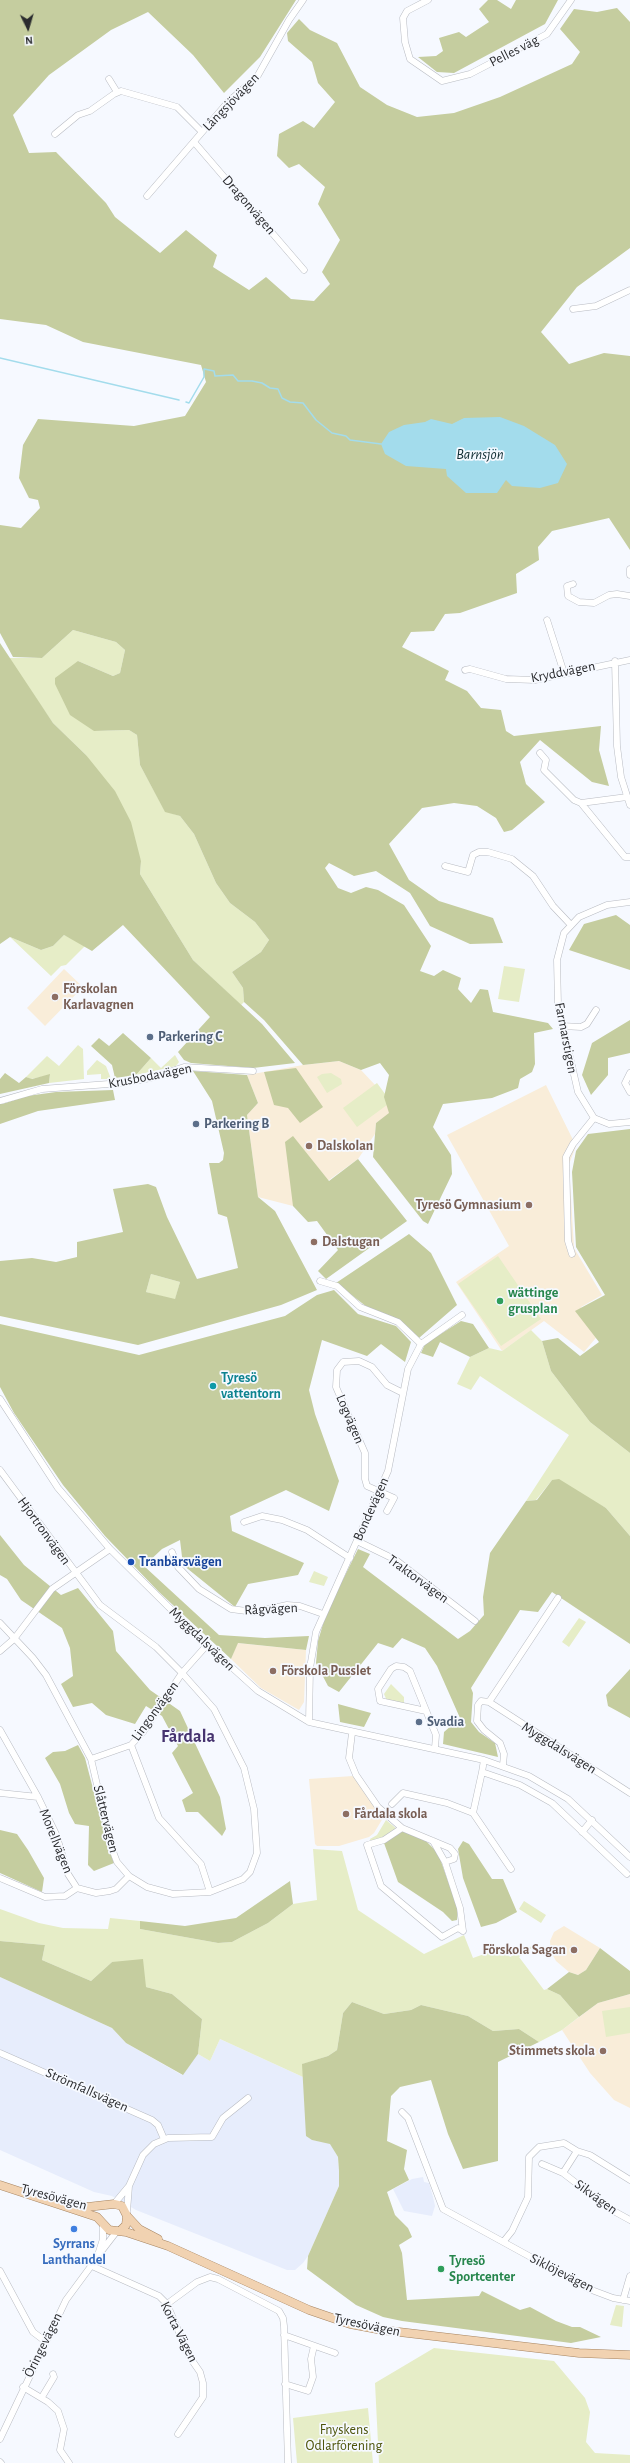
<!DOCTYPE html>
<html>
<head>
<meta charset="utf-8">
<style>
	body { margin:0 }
	#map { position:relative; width:630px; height:2463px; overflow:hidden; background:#f6f9ff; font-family:"Alegreya Sans",sans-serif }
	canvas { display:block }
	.north { position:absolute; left:8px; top:8px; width:40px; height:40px; -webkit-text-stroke:3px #f6f9ff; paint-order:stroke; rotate:175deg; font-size:11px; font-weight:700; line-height:16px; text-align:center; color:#2a2b2e }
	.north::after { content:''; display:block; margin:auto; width:14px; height:18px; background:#2a2b2e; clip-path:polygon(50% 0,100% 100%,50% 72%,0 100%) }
</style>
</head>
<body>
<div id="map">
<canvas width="630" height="2463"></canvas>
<div class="north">N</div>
</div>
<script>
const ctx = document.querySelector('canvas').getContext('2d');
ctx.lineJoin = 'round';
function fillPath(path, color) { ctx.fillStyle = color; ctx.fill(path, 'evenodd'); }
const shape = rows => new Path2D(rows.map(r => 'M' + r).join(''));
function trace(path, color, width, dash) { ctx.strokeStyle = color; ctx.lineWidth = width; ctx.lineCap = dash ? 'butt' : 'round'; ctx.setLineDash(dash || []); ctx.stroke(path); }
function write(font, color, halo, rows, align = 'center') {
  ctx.font = font + ' "Alegreya Sans",sans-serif'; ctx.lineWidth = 3.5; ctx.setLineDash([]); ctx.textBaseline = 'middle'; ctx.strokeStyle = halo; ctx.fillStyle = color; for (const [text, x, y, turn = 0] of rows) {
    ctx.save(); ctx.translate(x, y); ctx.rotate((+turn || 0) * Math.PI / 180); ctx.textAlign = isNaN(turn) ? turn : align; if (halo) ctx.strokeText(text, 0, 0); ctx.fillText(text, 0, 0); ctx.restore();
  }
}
fillPath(shape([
	[0,1977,112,2028,126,2043,182,2075,198,2054,210,2061,220,2039,303,2077,312,2140,330,2143,338,2157,339,2171,339,2186,308,2256,303,2263,295,2270,287,2270,136,2210,112,2196,94,2192,0,2150],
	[423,2177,424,2182,429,2183,433,2197,435,2206,432,2216,404,2211,393,2189,412,2179]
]), '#e7edfc');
fillPath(shape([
	[64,969,83,987,45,1026,27,1008],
	[339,1061,361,1070,391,1102,389,1114,376,1123,375,1134,358,1159,293,1206,258,1197,247,1115,258,1103,247,1075,303,1065],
	[546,1085,576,1146,569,1164,574,1248,602,1295,581,1307,600,1333,584,1352,544,1321,502,1351,456,1282,509,1246,447,1135],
	[237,1643,306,1650,304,1702,299,1710,261,1688,231,1659],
	[353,1776,383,1818,374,1833,369,1837,339,1846,317,1846,315,1844,309,1779],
	[564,1926,600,1948,586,1970,578,1975,569,1972,556,1961,551,1952,550,1941,554,1932],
	[630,1994,630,2108,614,2100,590,2073,562,2030,598,2003]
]), '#f9edd9');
fillPath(shape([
	[73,630,116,642,125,650,120,673,113,676,78,661,94,731,129,730,137,735,140,765,165,811,180,816,194,834,216,883,230,903,255,922,269,940,261,952,232,972,243,988,244,1002,241,1005,193,960,140,874,141,861,86,755,53,723,8,658,42,658],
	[64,935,86,945,66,965,61,966,51,976,10,937,41,950,53,946],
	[504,966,525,969,519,1002,498,999],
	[78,1045,83,1049,84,1079,49,1083,50,1075,31,1079,26,1077,47,1056,59,1066],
	[175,1055,179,1062,176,1066,136,1075,151,1058,161,1068],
	[97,1060,106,1066,111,1079,101,1079,101,1074,87,1075,87,1071],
	[331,1073,341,1079,342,1084,327,1093,317,1077,322,1074],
	[377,1083,391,1102,357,1127,343,1108],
	[498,1256,541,1319,501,1346,458,1284],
	[151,1274,180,1282,175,1300,146,1292],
	[531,1330,542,1341,551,1371,590,1422,630,1453,630,1536,606,1508,552,1480,536,1500,526,1501,569,1435,480,1376,471,1390,457,1384,470,1357,489,1348,502,1351],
	[314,1571,328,1577,324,1586,309,1582],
	[579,1618,586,1622,569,1647,562,1642],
	[391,1684,404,1697,404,1704,387,1701,384,1694],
	[386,1820,397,1829,390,1836,371,1842,370,1839,377,1835],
	[313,1849,342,1851,358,1910,424,1954,464,1935,473,1958,504,1947,510,1957,540,1942,519,1957,544,1990,547,1989,560,1995,579,2017,562,2030,539,2042,519,2029,493,2031,468,2016,421,2005,411,2010,384,2014,352,2002,343,2013,337,2050,328,2056,303,2064,303,2077,220,2039,210,2061,198,2054,202,2019,172,1994,146,1987,112,1962,91,1981,42,1960,45,1945,0,1941,0,1909,39,1923,63,1928,108,1929,110,1918,140,1921,140,1929,218,1943,232,1942,268,1923,293,1904,317,1900],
	[524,1901,546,1915,541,1923,519,1909],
	[630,2007,630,2033,606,2037,602,2011],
	[616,2305,624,2306,622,2327,610,2325],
	[434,2348,554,2361,585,2398,590,2412,586,2442,595,2453,630,2455,630,2463,379,2463,375,2383],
	[368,2408,373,2463,297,2463,293,2418]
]), '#e6edc7');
fillPath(shape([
	[0,0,296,0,260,57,224,93,193,55,148,12,111,30,49,75,13,115,29,153,56,152,106,203,115,217,160,253,186,230,217,255,213,267,249,290,266,277,291,299,314,301,330,284,322,272,340,240,318,204,325,187,299,164,289,168,277,156,279,134,303,121,314,128,335,102,318,83,312,62,288,41,287,33,299,19,310,30,337,43,360,87,387,105,417,117,454,113,500,97,572,64,580,52,560,29,574,9,597,12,617,8,630,22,630,248,577,287,541,332,569,364,604,353,630,356,630,550,609,518,552,531,538,547,539,560,516,574,517,593,460,613,445,614,434,631,411,632,402,647,449,671,445,680,467,691,481,708,501,710,506,731,514,736,601,726,599,750,609,786,592,782,540,740,520,762,526,784,545,802,512,830,504,832,496,818,477,806,454,803,422,808,389,844,409,880,439,901,493,918,503,943,470,944,430,926,410,893,376,871,354,876,329,863,325,868,338,888,351,893,366,887,378,890,404,905,431,946,420,971,434,976,443,970,461,978,458,989,471,1003,480,989,488,990,493,1012,548,1023,553,1029,534,1033,535,1064,532,1072,520,1079,518,1088,492,1098,443,1104,433,1127,451,1155,452,1174,428,1224,423,1221,373,1157,376,1123,389,1113,384,1097,389,1075,380,1063,361,1070,339,1061,303,1065,264,1020,244,1002,243,988,232,972,261,952,269,940,255,922,230,903,216,883,194,834,180,816,165,812,140,765,137,735,129,730,94,731,70,715,55,684,55,678,78,661,113,676,120,673,125,650,116,642,73,630,42,658,13,657,0,633,0,525,21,528,40,508,38,500,29,498,19,478,23,445,38,419,134,426,185,416,206,382,201,365,83,342,46,325,0,319],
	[488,0,497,0,511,9,516,0,558,0,545,24,454,73,437,72,418,57,436,56,443,51,439,38,459,32,466,37,489,22,479,9],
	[0,643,53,723,86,755,115,791,131,822,141,861,140,874,193,960,262,1024,295,1063,253,1068,191,1063,184,1060,178,1052,210,1017,123,925,92,951,64,935,53,946,41,950,10,937,0,944],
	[616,915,630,925,630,970,569,950,584,924],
	[630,1020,630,1053,608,1058,608,1075,591,1095,582,1075,592,1043],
	[123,1033,151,1058,136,1075,115,1078,112,1065,91,1046,99,1038,109,1046],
	[296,1068,323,1107,300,1123,288,1108,274,1105,264,1072],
	[193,1071,247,1075,258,1103,247,1115,258,1197,275,1211,317,1290,281,1305,138,1345,0,1316,0,1261,32,1258,56,1262,77,1257,77,1242,123,1232,113,1189,148,1184,156,1187,167,1217,197,1279,238,1268,227,1217,218,1214,209,1163,219,1163,223,1160,224,1153,212,1101],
	[151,1274,180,1282,175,1299,146,1292],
	[5,1073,19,1083,26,1077,32,1079,50,1074,49,1083,0,1094,0,1079],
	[113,1090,115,1100,38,1111,0,1124,0,1104,2,1104,27,1096,56,1092],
	[630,1129,630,1453,590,1422,551,1371,542,1341,558,1338,580,1356,599,1342,575,1311,605,1295,576,1247,572,1172,576,1151,588,1134],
	[293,1136,329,1181,358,1159,407,1221,326,1279,318,1271,338,1250,317,1221,308,1222,293,1206,285,1142],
	[409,1234,431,1253,457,1305,419,1338,367,1307,336,1283],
	[334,1290,358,1314,396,1326,411,1342,405,1362,381,1344,367,1356,322,1340,309,1390,315,1414,339,1481,329,1511,286,1490,230,1516,232,1531,304,1563,298,1575,248,1584,235,1607,183,1565,180,1540,162,1549,144,1566,219,1635,265,1638,309,1636,306,1650,238,1643,231,1659,159,1592,105,1536,63,1485,14,1413,0,1387,0,1324,139,1355,285,1316,317,1295],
	[461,1321,473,1324,489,1348,470,1357,440,1342,433,1357,421,1353,425,1344],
	[559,1479,606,1508,630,1536,630,1644,552,1592,538,1612,520,1610,471,1688,473,1693,471,1722,479,1732,495,1743,498,1757,443,1744,444,1732,460,1718,437,1666,425,1648,402,1638,393,1648,378,1643,339,1692,328,1686,316,1663,318,1641,326,1614,358,1549,370,1554,363,1567,458,1639,470,1631,484,1615,483,1597,490,1553,526,1501,537,1500,552,1480],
	[0,1535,24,1565,61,1595,78,1588,113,1631,116,1651,150,1690,180,1711,220,1797,226,1829,222,1836,198,1812,186,1812,182,1800,193,1793,172,1753,178,1746,162,1716,146,1706,135,1724,106,1715,92,1703,73,1707,61,1684,73,1676,70,1648,62,1628,21,1600,7,1579,0,1575],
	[630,1669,630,1718,608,1706,606,1695],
	[338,1704,371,1713,364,1727,340,1722],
	[78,1745,85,1758,109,1850,114,1863,94,1871,88,1865,89,1826,75,1824,69,1813,60,1784,45,1758,53,1752,65,1751],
	[0,1830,17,1834,28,1850,44,1878,42,1892,0,1873],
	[402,1830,426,1841,438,1853,458,1909,457,1920,452,1921,443,1912,398,1882,384,1843],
	[463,1841,469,1844,492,1879,503,1879,517,1912,496,1923,481,1927,463,1878,458,1849],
	[290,1881,293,1904,268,1923,232,1942,218,1943,140,1929,140,1921,185,1926,236,1918],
	[0,1941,45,1945,42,1960,91,1981,112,1962,143,1959,146,1987,172,1994,202,2019,198,2054,183,2075,126,2043,112,2028,0,1977],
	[600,1948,630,1971,630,1994,598,2003,579,2017,560,1995,547,1989,569,1972,578,1975,586,1970],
	[352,2002,384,2014,411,2010,421,2005,468,2016,493,2031,519,2029,539,2042,498,2062,498,2161,463,2169,448,2134,431,2080,400,2087,391,2096,387,2141,407,2150,404,2169,409,2180,387,2192,395,2215,408,2228,412,2237,399,2245,402,2253,407,2300,479,2296,482,2291,520,2310,530,2307,556,2321,572,2327,580,2327,601,2337,571,2343,402,2321,383,2317,356,2305,307,2269,308,2256,339,2186,339,2171,338,2157,330,2144,312,2140,306,2136,302,2064,328,2056,337,2050,343,2013]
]), '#c5cd9f');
fillPath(shape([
	[500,417,524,426,555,445,567,464,558,483,540,488,512,486,506,480,497,493,466,493,447,476,446,469,406,466,385,454,381,444,389,432,404,425,425,422,431,419,452,424,464,418]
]), '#a3dcec');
trace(shape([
	[0,358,179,400],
	[186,402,189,403,204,377,204,369,214,371,215,376,233,375,238,381,252,381,262,383,270,388,278,389,282,398,290,402,303,403,316,420,332,433,346,436,350,440,381,444]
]), '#a3dcec', 1.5);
const minor = shape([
	[428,0,407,11,403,18,405,42,410,59,442,81,470,74,547,34,571,0],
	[109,79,117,92],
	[55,134,78,115,90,111,114,94,121,91,177,107,202,132],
	[194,142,304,270],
	[147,196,228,102,257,77,289,20,303,0],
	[573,309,596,306,630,290],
	[630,569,630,575],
	[573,584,567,586,568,596,579,602,594,603,609,595,617,594,630,596],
	[547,620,564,673],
	[615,661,617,746,621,777,630,805],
	[465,670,470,669,506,679,535,680,630,660],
	[540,753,546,760,544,770,574,800,581,803,625,857,630,857],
	[581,803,627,797],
	[445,866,468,872,473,855,479,852,488,852,512,859,533,876,553,906,570,924],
	[630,902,607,905,579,917,564,933,557,960,558,1005,578,1092,594,1118,609,1124,630,1122],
	[562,1026,581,1027,587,1024,596,1010],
	[630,1073,625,1083,630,1092],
	[0,1101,42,1089,122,1083,151,1078,184,1067,253,1071],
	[572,1254,568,1241,566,1157,573,1144,594,1118],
	[320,1281,337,1286,360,1307,398,1322,421,1344],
	[0,1399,58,1488,110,1549,207,1645,258,1691,309,1722,484,1760,529,1776,568,1799,630,1857],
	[0,1470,100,1605,156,1647,182,1673,214,1709,244,1768,254,1809,257,1853,250,1872,243,1879,210,1892,173,1894,147,1887,129,1876,117,1862,112,1849,91,1759,46,1675,33,1658,0,1623],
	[387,1511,394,1498,367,1486,365,1479,365,1453,336,1387,337,1370,343,1362,359,1361,372,1367,387,1385,403,1393],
	[244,1522,262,1516,282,1520,307,1530,350,1558],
	[357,1541,396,1560,475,1621],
	[172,1552,178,1567,199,1589,231,1609,254,1612,287,1605,300,1606,323,1614],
	[0,1651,14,1639,52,1589,110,1549],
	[489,1702,630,1793],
	[426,1711,380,1701,378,1689,391,1669,396,1666,404,1667,410,1671,436,1735,435,1748],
	[309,1722,310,1668,316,1632,388,1471,408,1369,421,1344,462,1315],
	[0,1730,38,1797],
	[352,1733,349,1758,356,1775,378,1807,402,1828,450,1848,455,1854,454,1859,445,1862,433,1841],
	[131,1745,159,1818,201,1864,210,1892],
	[91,1759,131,1745,143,1732,182,1673,207,1645],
	[484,1760,482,1772,520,1785,552,1803,627,1874],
	[503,1765,504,1754,500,1743,484,1730,477,1721,478,1705,481,1701,489,1702,558,1598],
	[0,1793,38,1797,56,1834,68,1874,77,1888,96,1893,110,1891,116,1889,129,1876],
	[392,1804,403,1793,447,1803,473,1813,511,1869],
	[473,1813,482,1772],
	[402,1828,384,1840,367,1845,381,1886,442,1937,458,1928,463,1931],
	[582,1832,592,1820],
	[445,1862,460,1908,463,1931],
	[0,1878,45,1897,65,1896,77,1888],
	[0,2053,152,2120,158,2125,164,2139],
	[402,2112,408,2118,443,2209,589,2289,613,2298,630,2301],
	[542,2164,563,2173,610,2209,630,2220],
	[563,2173,577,2151],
	[114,2204,129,2186,143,2155,154,2144,168,2138,212,2137,223,2118,248,2098],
	[127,2211,129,2186],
	[504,2241,512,2231,528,2197,529,2157,539,2147,564,2143,577,2151,590,2155,630,2180],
	[100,2253,117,2231],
	[92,2266,159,2296,167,2304,189,2356,200,2372,203,2383,203,2397,178,2434],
	[0,2271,33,2332,45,2341],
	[623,2300,630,2276],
	[167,2304,197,2282,210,2277,218,2279,279,2311,283,2318,284,2326,288,2463],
	[284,2335,335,2353],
	[285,2384,308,2391,313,2377,311,2359,314,2346],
	[23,2387,48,2402,58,2411,64,2429,60,2450,69,2463],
	[42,2397,54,2377,53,2374],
	[0,2439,66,2300,97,2258,103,2239,103,2224],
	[0,2462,1,2463]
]);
const major = shape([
	[0,2185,97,2217,109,2230,126,2232,168,2246,309,2310,350,2324,382,2330,579,2353,630,2355],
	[70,2203,87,2207,114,2204,122,2206,127,2216,126,2225,121,2230],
	[127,2216,139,2229,158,2239]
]);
trace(minor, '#b8bbc2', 7);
trace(major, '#a68461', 9);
trace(minor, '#fff', 6);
trace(major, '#f1d2b1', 8);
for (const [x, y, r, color] of [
	[55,997,4,"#8d6e63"],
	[150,1037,4,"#5c6f8a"],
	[196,1124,4,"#5c6f8a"],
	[309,1146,4,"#8d6e63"],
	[529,1205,4,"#8d6e63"],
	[314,1242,4,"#8d6e63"],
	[500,1301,4,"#2e9e5b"],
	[213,1386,4,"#0f9aa8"],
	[131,1562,4,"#1a4fb4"],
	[273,1671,4,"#8d6e63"],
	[419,1722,4,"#5c6f8a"],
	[346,1814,4,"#8d6e63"],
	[574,1950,4,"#8d6e63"],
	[603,2051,4,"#8d6e63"],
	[74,2229,4,"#3f7fe0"],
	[441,2269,4,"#2e9e5b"]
]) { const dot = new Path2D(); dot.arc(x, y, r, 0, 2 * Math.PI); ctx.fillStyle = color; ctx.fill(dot); trace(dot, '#f6f9ff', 1.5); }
write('14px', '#2a2b2e', '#f6f9ff', [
	["Pelles väg",514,51,-27],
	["Långsjövägen",231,102,-46],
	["Dragonvägen",249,205,49],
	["Kryddvägen",563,672,-11],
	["Farmarstigen",566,1038,79],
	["Krusbodavägen",150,1076,-11],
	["Logvägen",350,1419,67],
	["Bondevägen",371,1509,-66],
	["Hjortronvägen",44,1531,54],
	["Traktorvägen",418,1579,36],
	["Rågvägen",271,1609,-3],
	["Myggdalsvägen",202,1639,44],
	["Lingonvägen",155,1711,-54],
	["Myggdalsvägen",559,1748,32],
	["Slåttervägen",106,1819,76],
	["Morellvägen",56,1841,68],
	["Strömfallsvägen",87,2090,24],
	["Tyresövägen",54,2197,15],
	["Sikvägen",596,2197,36],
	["Siklöjevägen",562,2273,27],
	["Tyresövägen",367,2325,12],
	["Korta Vägen",179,2332,63],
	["Öringevägen",43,2345,-64]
]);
write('bold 14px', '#785e54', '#f6f9ff', [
	["Förskolan",63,989],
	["Karlavagnen",63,1005],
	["Dalskolan",317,1146],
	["Tyresö Gymnasium",521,1205,"right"],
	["Dalstugan",322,1242],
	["Förskola Pusslet",281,1671],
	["Fårdala skola",354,1814],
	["Förskola Sagan",566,1950,"right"],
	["Stimmets skola",595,2051,"right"]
], 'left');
write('bold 14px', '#4e5e75', '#f6f9ff', [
	["Parkering C",158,1037],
	["Parkering B",204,1124],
	["Svadia",427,1722]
], 'left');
write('bold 14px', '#27864d', '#f6f9ff', [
	["wättinge",508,1293],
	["grusplan",508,1309],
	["Tyresö",449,2261],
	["Sportcenter",449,2277]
], 'left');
write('bold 14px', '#0d838f', '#f6f9ff', [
	["Tyresö",221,1378],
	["vattentorn",221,1394]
], 'left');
write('bold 14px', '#164399', '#f6f9ff', [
	["Tranbärsvägen",139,1562]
], 'left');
write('bold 14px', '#366cbe', '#f6f9ff', [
	["Syrrans",74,2244],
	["Lanthandel",74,2260]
]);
write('14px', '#4d540a', '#f6f9ff', [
	["Fnyskens",344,2430],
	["Odlarförening",344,2446]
]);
write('italic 15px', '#122f36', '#f6f9ff', [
	["Barnsjön",480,454]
]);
write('bold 18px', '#46336f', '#f6f9ff', [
	["Fårdala",188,1737]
]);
</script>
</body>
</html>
